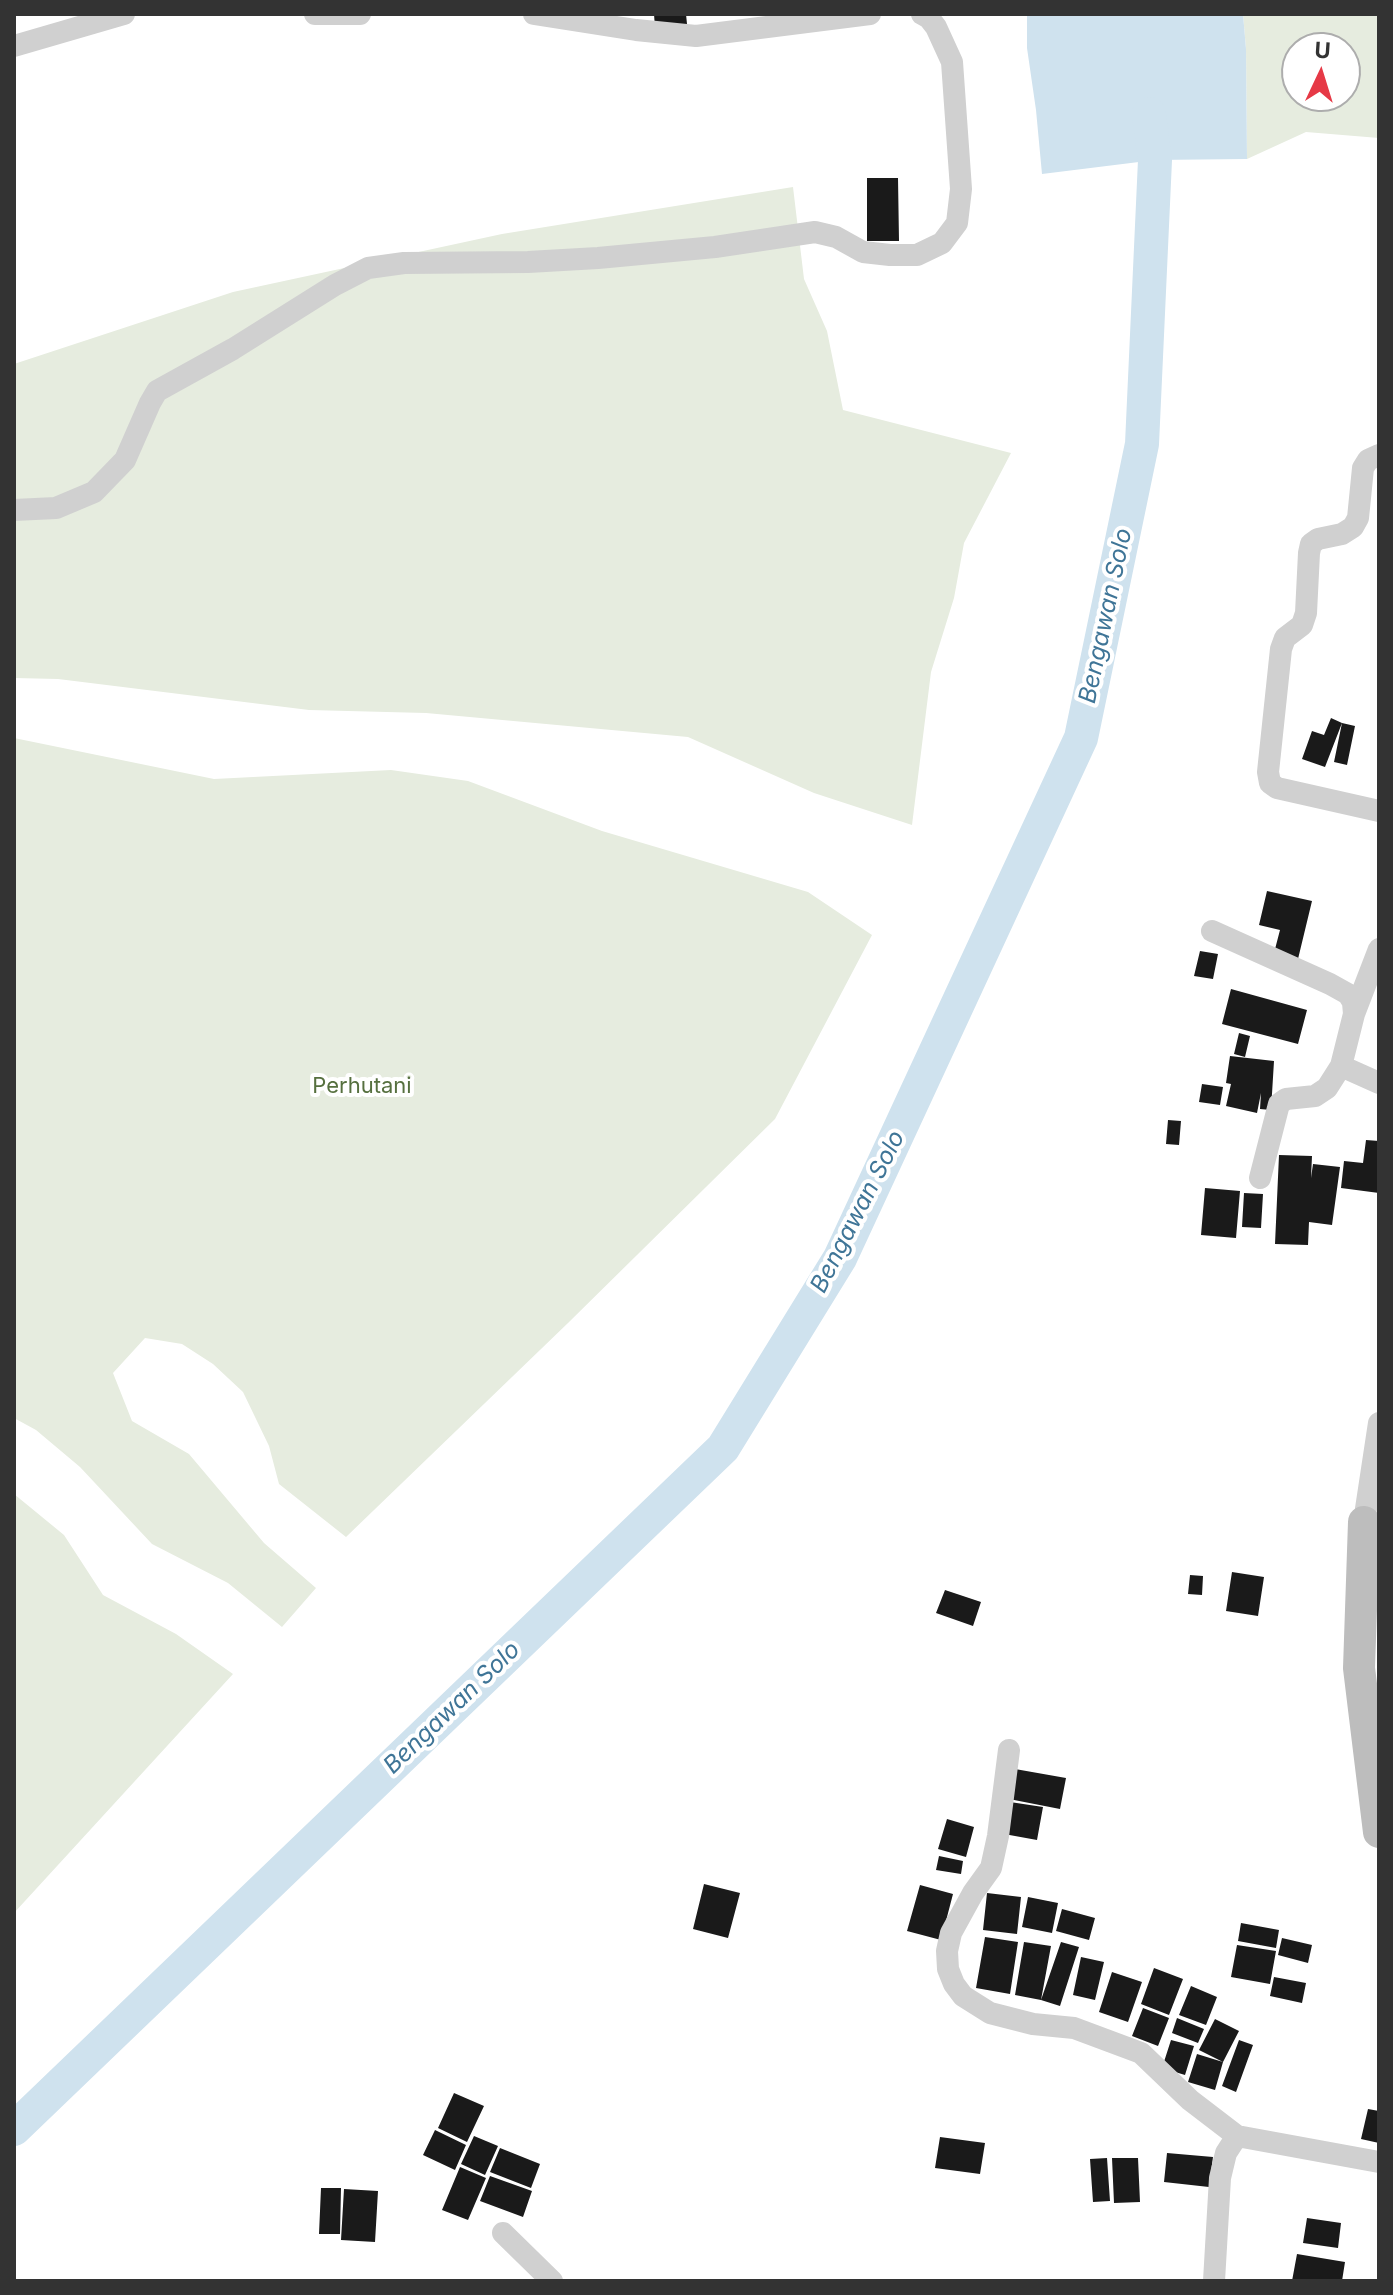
<!DOCTYPE html>
<html>
<head>
<meta charset="utf-8">
<style>
	body { margin:0 }
	#map { position:relative; width:1393px; height:2295px; overflow:hidden; background:#fff; font-family:Inter,sans-serif }
	canvas { display:block }
	.frame { position:absolute; inset:0; border:16px solid #333; pointer-events:none }
	.north { position:absolute; left:1281px; top:32px; width:80px; height:80px; box-sizing:border-box; background:#fff; border:2px solid #adadad; border-radius:50%; rotate:4deg; font-size:22px; font-weight:700; line-height:32px; text-align:center; color:#333 }
	.north::after { content:''; display:block; margin:auto; width:28px; height:36px; background:#e63946; clip-path:polygon(50% 0,100% 100%,50% 72%,0 100%) }
</style>
</head>
<body>
<div id="map">
<canvas width="1393" height="2295"></canvas>
<div class="frame"></div>
<div class="north">U</div>
</div>
<script>
const ctx = document.querySelector('canvas').getContext('2d');
ctx.lineJoin = 'round';
function fillPath(path, color) { ctx.fillStyle = color; ctx.fill(path, 'evenodd'); }
const shape = rows => new Path2D(rows.map(r => 'M' + r).join(''));
function trace(path, color, width, dash) { ctx.strokeStyle = color; ctx.lineWidth = width; ctx.lineCap = dash ? 'butt' : 'round'; ctx.setLineDash(dash || []); ctx.stroke(path); }
function write(font, color, halo, rows, align = 'center') {
  ctx.font = font + ' Inter,sans-serif'; ctx.lineWidth = 8; ctx.setLineDash([]); ctx.textBaseline = 'middle'; ctx.strokeStyle = halo; ctx.fillStyle = color; for (const [text, x, y, turn = 0] of rows) {
    ctx.save(); ctx.translate(x, y); ctx.rotate((+turn || 0) * Math.PI / 180); ctx.textAlign = isNaN(turn) ? turn : align; if (halo) ctx.strokeText(text, 0, 0); ctx.fillText(text, 0, 0); ctx.restore();
  }
}
fillPath(shape([
	[1243,14,1379,14,1379,138,1306,132,1247,159,1246,49],
	[1297,48,1345,48,1345,96,1297,96],
	[793,187,804,279,827,331,843,410,1011,453,964,543,954,598,931,672,912,825,814,793,688,737,426,713,309,710,58,679,14,678,14,364,233,292,502,234],
	[14,738,214,779,391,770,468,781,602,831,808,892,872,935,775,1119,568,1323,346,1537,279,1484,269,1446,243,1392,213,1364,182,1344,145,1338,113,1373,132,1421,189,1454,264,1543,316,1588,282,1627,228,1583,152,1544,80,1467,36,1430,14,1418],
	[14,1494,64,1535,103,1595,176,1634,233,1674,14,1913]
]), '#e6ecdf');
fillPath(shape([
	[1027,14,1243,14,1246,49,1247,159,1155,160,1042,174,1036,110,1027,48]
]), '#cfe2ee');
trace(shape([
	[14,2129,723,1448,840,1258,1081,738,1142,444,1155,160,1149,114]
]), '#cfe2ee', 34);
fillPath(shape([
	[654,14,686,14,687,24,655,28],
	[867,178,898,178,899,241,867,241],
	[1331,718,1342,723,1325,767,1302,759,1312,731,1324,735],
	[1342,723,1355,726,1347,765,1334,762],
	[1267,891,1312,901,1298,959,1274,953,1280,930,1259,925],
	[1200,951,1218,954,1213,979,1194,976],
	[1231,989,1307,1010,1298,1044,1222,1024],
	[1239,1033,1250,1036,1245,1057,1234,1054],
	[1230,1056,1274,1061,1271,1110,1260,1109,1261,1093,1257,1113,1226,1106,1231,1084,1226,1083],
	[1202,1084,1223,1087,1220,1105,1199,1102],
	[1168,1120,1181,1121,1179,1145,1166,1144],
	[1366,1140,1379,1141,1379,1193,1341,1188,1344,1161,1363,1163],
	[1279,1155,1312,1156,1311,1178,1313,1164,1340,1167,1332,1225,1309,1222,1308,1245,1275,1244],
	[1205,1188,1240,1191,1236,1238,1201,1235],
	[1244,1193,1263,1194,1261,1228,1242,1227],
	[1232,1572,1264,1577,1258,1616,1226,1611],
	[1190,1575,1203,1576,1202,1595,1188,1594],
	[945,1590,981,1602,973,1626,936,1613],
	[1015,1769,1066,1778,1060,1809,1009,1799],
	[1010,1802,1043,1807,1037,1840,1004,1834],
	[947,1819,974,1827,966,1857,938,1849],
	[939,1856,963,1861,961,1874,936,1870],
	[704,1884,740,1893,728,1938,693,1929],
	[920,1885,953,1894,941,1940,907,1931],
	[987,1893,1021,1897,1017,1934,983,1930],
	[1028,1897,1058,1903,1052,1933,1022,1927],
	[1062,1909,1095,1918,1089,1940,1056,1931],
	[1241,1923,1279,1930,1276,1948,1238,1941],
	[985,1937,1018,1942,1010,1994,976,1988],
	[1282,1938,1312,1945,1308,1963,1278,1955],
	[1024,1942,1051,1946,1041,2000,1015,1995],
	[1061,1942,1079,1947,1060,2006,1041,2000],
	[1237,1945,1276,1951,1270,1984,1231,1977],
	[1081,1957,1104,1962,1095,2000,1073,1995],
	[1154,1968,1183,1979,1169,2015,1141,2004],
	[1112,1972,1142,1982,1128,2022,1099,2012],
	[1274,1977,1306,1983,1302,2003,1270,1996],
	[1191,1986,1217,1997,1206,2025,1179,2015],
	[1143,2008,1169,2018,1158,2046,1132,2036],
	[1177,2018,1204,2029,1198,2043,1172,2033],
	[1215,2019,1239,2031,1223,2062,1199,2050],
	[1171,2040,1194,2046,1185,2075,1162,2068],
	[1239,2040,1253,2045,1236,2092,1222,2086],
	[1197,2054,1223,2062,1215,2090,1188,2082],
	[454,2093,484,2106,467,2142,438,2128],
	[1368,2109,1379,2111,1379,2143,1361,2139],
	[435,2130,466,2145,455,2170,423,2155],
	[474,2136,498,2146,485,2175,461,2164],
	[940,2137,985,2143,980,2174,935,2168],
	[500,2148,540,2164,531,2188,490,2172],
	[1167,2153,1213,2157,1209,2187,1164,2182],
	[1107,2158,1110,2201,1093,2202,1090,2159],
	[1112,2158,1138,2158,1140,2202,1114,2203],
	[460,2167,486,2178,468,2220,442,2210],
	[490,2176,532,2191,523,2217,480,2201],
	[321,2188,341,2188,340,2234,319,2234],
	[344,2189,378,2191,375,2242,341,2240],
	[1307,2218,1341,2223,1338,2248,1303,2243],
	[1297,2254,1345,2262,1342,2281,1292,2281]
]), '#1a1a1a');
trace(shape([
	[315,14,360,14],
	[534,14,636,30,696,36,870,14],
	[14,46,124,14],
	[1379,455,1368,460,1363,468,1358,518,1353,527,1342,534,1318,539,1311,544,1309,553,1306,613,1302,625,1285,638,1281,649,1268,772,1270,783,1277,788,1379,811],
	[14,510,56,508,94,492,125,460,150,403,157,391,233,349,335,285,368,268,404,263,528,262,598,258,715,247,815,232,836,237,863,252,890,255,917,255,942,243,957,223,961,189,952,62,936,27,929,18,922,14],
	[1212,931,1330,984,1348,994,1353,1002,1354,1014,1341,1066,1327,1088,1315,1096,1286,1099,1279,1104,1260,1178],
	[1354,1014,1379,949],
	[1341,1066,1379,1083],
	[1364,1522,1379,1423],
	[1009,1750,998,1836,991,1868,973,1893,951,1933,947,1951,948,1969,954,1984,963,1996,990,2013,1033,2024,1074,2028,1141,2053,1190,2100,1237,2136,1379,2162],
	[503,2233,552,2281],
	[1214,2281,1220,2178,1226,2153,1237,2136]
]), '#d0d0d0', 22);
trace(shape([
	[1364,1522,1359,1668,1379,1832]
]), '#bdbdbd', 32);
write('22px', '#56703f', '#fff', [
	["Perhutani",362,1086]
]);
write('italic 24px', '#3f7597', '#fff', [
	["Bengawan Solo",1106,616,-78],
	["Bengawan Solo",858,1212,-63],
	["Bengawan Solo",452,1708,-44]
]);
</script>
</body>
</html>
